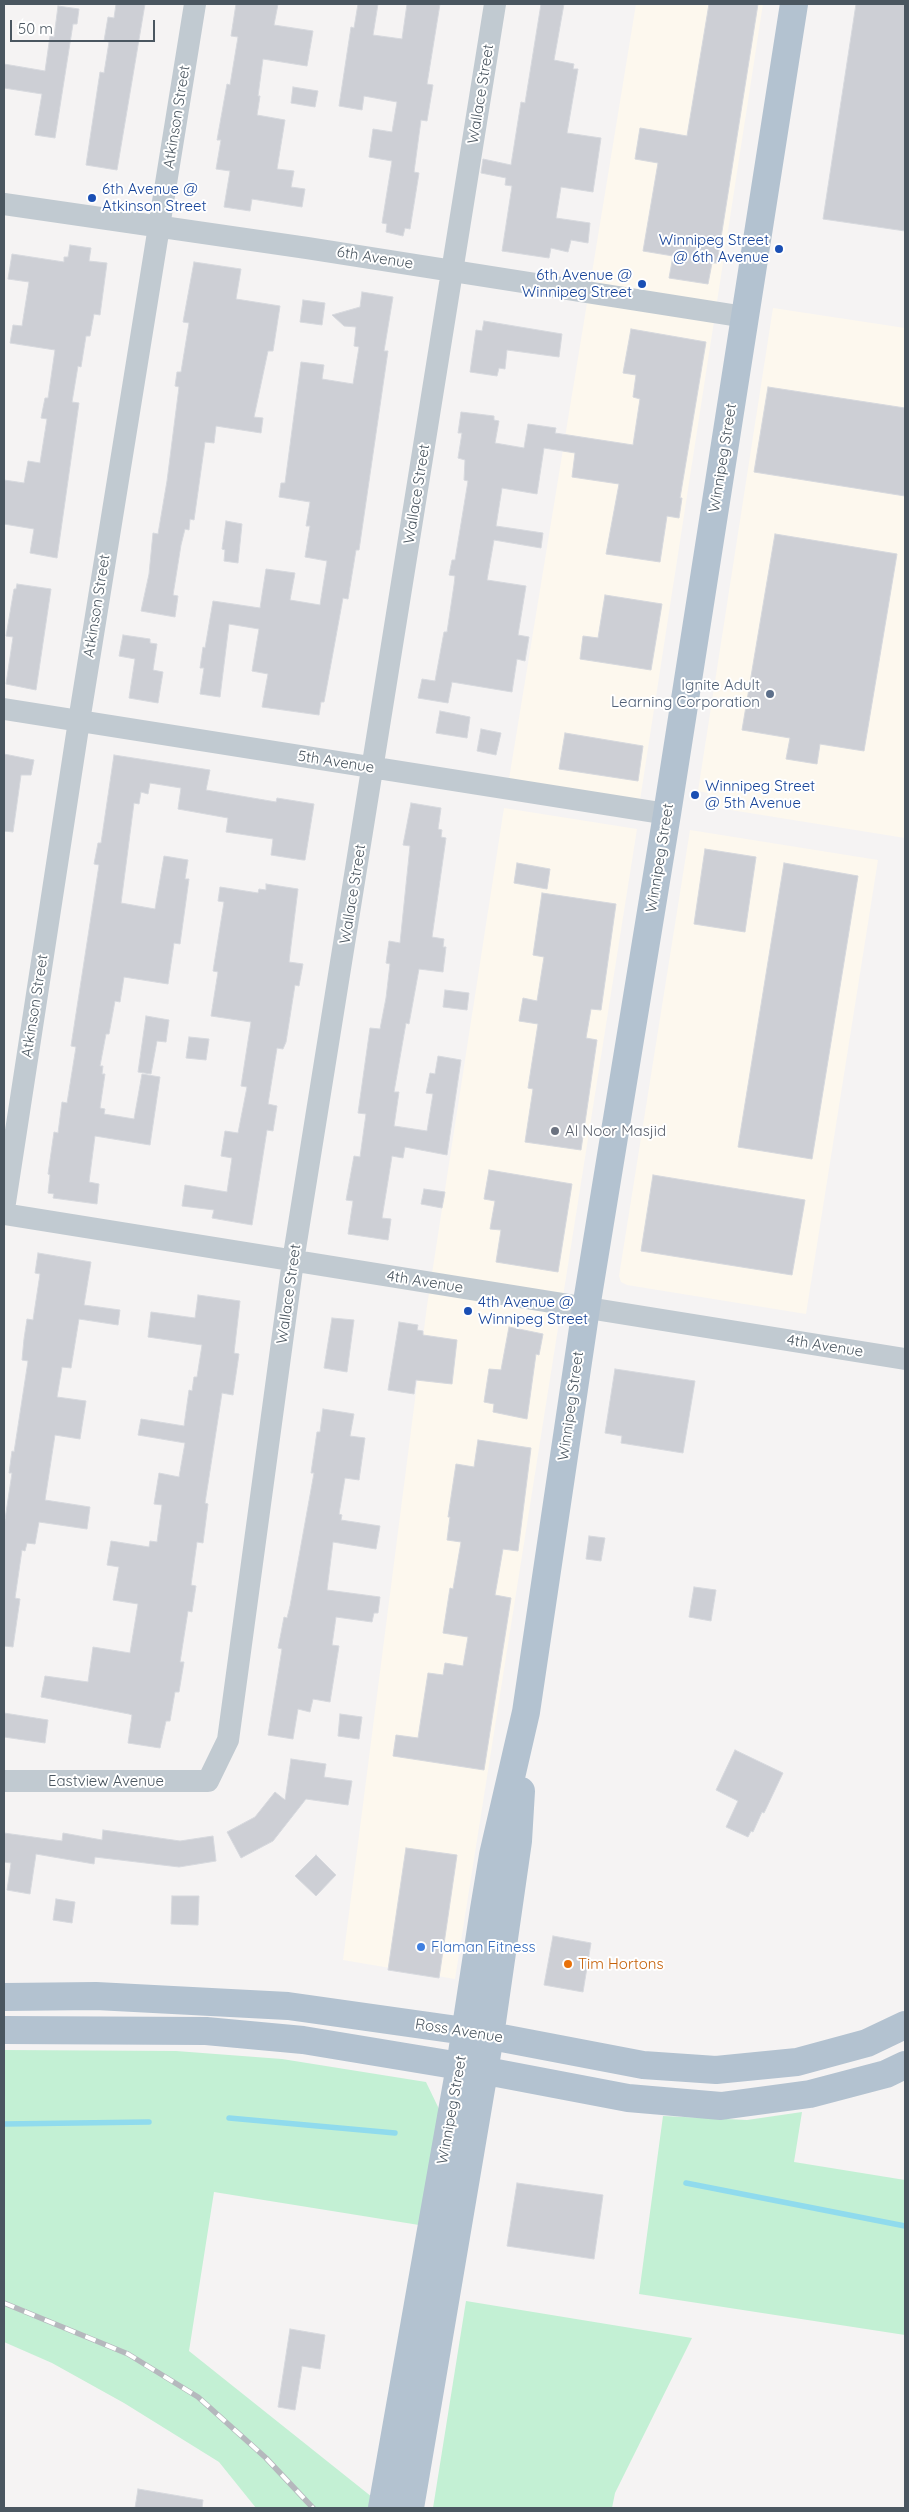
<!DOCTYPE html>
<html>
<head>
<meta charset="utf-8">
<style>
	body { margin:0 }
	#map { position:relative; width:909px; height:2512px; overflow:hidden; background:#f5f3f3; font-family:Quicksand,sans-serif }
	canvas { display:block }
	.frame { position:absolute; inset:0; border:5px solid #4a5660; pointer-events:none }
	.scale { position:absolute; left:10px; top:20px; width:145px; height:22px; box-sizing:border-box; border:2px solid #4a5660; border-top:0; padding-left:6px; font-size:15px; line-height:18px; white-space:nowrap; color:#4a5660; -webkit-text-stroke:4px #fff; paint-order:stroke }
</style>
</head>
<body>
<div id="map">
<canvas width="909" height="2512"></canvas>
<div class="frame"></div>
<div class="scale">50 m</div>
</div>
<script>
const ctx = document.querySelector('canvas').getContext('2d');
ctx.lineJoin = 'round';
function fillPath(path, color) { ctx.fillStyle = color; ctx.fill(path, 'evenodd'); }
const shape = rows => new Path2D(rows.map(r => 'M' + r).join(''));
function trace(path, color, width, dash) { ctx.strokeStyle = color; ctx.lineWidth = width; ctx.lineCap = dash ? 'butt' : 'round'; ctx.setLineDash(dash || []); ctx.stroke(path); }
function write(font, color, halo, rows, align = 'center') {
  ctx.font = font + ' Quicksand,sans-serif'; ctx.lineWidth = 4; ctx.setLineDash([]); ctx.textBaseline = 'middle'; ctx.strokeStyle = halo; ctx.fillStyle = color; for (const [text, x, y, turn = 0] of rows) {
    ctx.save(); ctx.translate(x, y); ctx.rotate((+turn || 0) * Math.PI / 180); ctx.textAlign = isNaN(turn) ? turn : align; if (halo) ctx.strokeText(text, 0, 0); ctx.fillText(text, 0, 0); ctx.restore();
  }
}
fillPath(shape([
	[636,4,763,4,640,800,509,779],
	[773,308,905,328,905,838,706,806,708,793,698,791],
	[504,808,637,829,455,1979,343,1960,427,1306],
	[690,830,878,860,806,1314,627,1285,621,1282,619,1276]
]), '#fdf8ee');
fillPath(shape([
	[4,2050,176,2051,282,2059,426,2082,439,2109,419,2225,214,2192,189,2351,372,2497,370,2508,256,2508,219,2462,124,2403,52,2363,4,2342],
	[802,2112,794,2162,905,2180,905,2335,639,2294,663,2116,747,2120],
	[466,2301,692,2338,615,2493,612,2508,433,2508]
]), '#c3f0d4');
trace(shape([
	[229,2118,395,2133],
	[4,2124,149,2122],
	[686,2183,905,2226]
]), '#90dbed', 5.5);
const building = shape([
	[116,4,145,4,117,170,86,165,100,72,104,73,109,42,104,41,108,17,114,18,116,4],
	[236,4,278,4,274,25,313,31,307,66,263,59,258,96,260,96,257,115,285,120,277,169,294,171,291,187,305,189,302,207,252,199,250,211,224,207,230,171,216,169,221,140,217,140,227,84,230,85,238,37,231,36,236,4],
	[358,4,378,4,373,35,402,39,407,4,440,4,427,84,433,85,427,121,421,120,414,172,419,173,410,229,405,228,403,236,386,232,387,224,382,223,392,161,369,157,373,129,392,132,397,102,364,96,362,110,339,106,351,27,354,28,358,4],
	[541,4,564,4,554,60,574,64,573,69,578,69,567,133,601,138,593,192,561,187,556,218,590,223,588,243,571,240,568,252,551,248,549,258,502,251,512,186,505,185,506,178,481,173,483,159,511,165,521,102,525,103,541,4],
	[709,4,758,4,717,263,712,263,708,284,669,278,673,256,643,251,658,163,635,159,640,128,687,136,709,4],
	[856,4,905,4,905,231,823,219,856,4],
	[58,6,79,9,77,24,73,24,55,138,35,135,42,94,4,88,4,64,45,71,50,36,54,37,58,6],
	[293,87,318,91,315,107,291,103,293,87],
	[70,245,91,248,89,261,107,263,100,315,94,314,90,336,86,336,81,367,78,366,72,402,79,403,57,558,30,553,34,529,4,524,4,480,24,483,28,461,40,463,47,419,41,418,45,398,48,398,55,350,10,343,13,325,22,326,29,282,8,279,12,254,64,262,64,257,68,257,70,245],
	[194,262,241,269,236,299,280,306,273,351,268,351,254,417,263,418,261,433,216,426,214,443,205,442,194,520,190,519,189,530,185,529,181,545,173,595,178,596,175,617,141,611,149,574,153,533,158,534,167,481,179,387,175,386,177,372,181,372,189,323,183,322,194,262],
	[362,292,393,297,384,351,388,351,359,550,356,550,348,599,343,598,324,702,321,702,319,715,262,707,268,674,252,671,259,629,229,624,220,697,200,694,204,668,200,668,203,647,205,648,213,601,260,608,266,569,295,573,290,600,320,605,327,561,305,557,310,526,306,526,310,502,279,497,281,483,285,483,301,362,324,365,322,379,353,384,359,347,354,346,356,327,344,326,332,315,360,307,362,292],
	[303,300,325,303,322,325,300,322,303,300],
	[484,321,562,334,559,357,507,350,505,369,499,368,497,376,470,372,476,330,482,331,484,321],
	[631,329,706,342,680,498,682,498,679,518,667,516,660,562,606,554,619,484,572,477,575,453,544,448,537,494,502,488,496,526,543,533,541,548,494,540,487,580,526,586,518,635,529,637,525,661,517,659,512,692,452,682,448,703,418,698,422,679,435,681,444,632,447,632,454,585,455,576,449,575,452,560,455,560,468,481,464,480,465,460,458,458,462,433,458,433,461,412,494,416,494,420,499,421,495,443,524,448,528,424,556,428,555,433,633,445,640,399,633,397,636,375,623,373,631,329],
	[768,387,905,408,905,496,754,472,768,387],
	[226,521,242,524,238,563,224,561,225,550,222,549,226,521],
	[775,534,897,554,864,751,820,744,817,764,786,759,790,738,742,730,775,534],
	[17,584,51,589,36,690,6,684,13,637,6,636,14,589,16,589,17,584],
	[605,595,662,604,651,670,580,659,583,636,598,638,605,595],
	[123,635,150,639,150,643,157,644,153,670,163,672,158,703,129,698,135,659,119,656,123,635],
	[440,711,470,717,467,738,436,733,440,711],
	[481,729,501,733,496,755,477,751,481,729],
	[565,733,643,746,638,781,559,769,565,733],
	[4,754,34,760,31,775,21,775,13,832,4,831,4,754],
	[114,755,210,770,206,790,276,802,277,798,314,804,305,860,303,860,271,855,273,839,226,832,228,818,178,809,181,788,150,783,148,794,141,792,139,804,134,803,121,903,155,909,164,856,188,860,185,879,189,879,180,944,174,943,168,984,124,977,120,1002,115,1001,109,1034,106,1034,100,1066,103,1066,102,1074,105,1074,100,1108,105,1109,104,1114,134,1119,142,1074,160,1077,150,1145,95,1136,89,1182,99,1184,97,1204,53,1198,54,1194,48,1193,50,1175,48,1174,54,1132,58,1133,62,1102,67,1103,76,1047,71,1046,99,865,94,864,98,843,101,843,114,755],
	[411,803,441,808,438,829,442,830,441,837,446,838,432,937,444,939,443,947,446,947,443,972,419,969,409,1024,406,1023,394,1092,399,1092,394,1126,427,1131,433,1094,426,1093,430,1073,435,1074,438,1056,461,1060,447,1155,405,1147,403,1158,392,1156,382,1218,391,1219,388,1240,348,1234,353,1201,346,1200,354,1156,360,1157,366,1114,358,1113,370,1028,380,1029,386,998,390,964,386,963,389,941,400,943,410,846,403,845,411,803],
	[705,849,756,857,745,932,694,924,705,849],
	[517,863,550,869,547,889,514,883,517,863],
	[784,863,858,876,812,1159,738,1147,784,863],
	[266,884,298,889,289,962,303,964,299,986,295,985,286,1042,283,1049,277,1048,268,1104,277,1106,273,1131,267,1130,252,1225,212,1218,214,1210,182,1206,185,1185,227,1192,232,1158,221,1156,225,1131,238,1133,247,1087,241,1086,251,1022,211,1016,218,972,213,971,224,902,218,901,220,887,258,893,259,889,266,890,266,884],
	[542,893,616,904,601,1010,591,1009,586,1038,597,1040,581,1150,525,1142,533,1089,528,1088,538,1024,519,1021,523,998,537,1001,544,957,533,955,542,893],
	[445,990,469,993,467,1010,443,1007,445,990],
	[146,1016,169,1020,166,1042,157,1041,151,1074,138,1072,146,1016],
	[189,1037,209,1039,206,1060,186,1058,189,1037],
	[489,1170,572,1184,558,1272,496,1262,501,1230,490,1229,495,1201,484,1199,489,1170],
	[653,1175,805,1200,792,1275,641,1251,653,1175],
	[424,1189,445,1192,442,1208,421,1204,424,1189],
	[38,1253,91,1262,84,1305,120,1310,118,1325,79,1319,71,1368,62,1367,57,1397,86,1401,80,1439,55,1435,45,1500,90,1507,87,1529,39,1522,35,1544,27,1543,25,1551,22,1550,15,1598,20,1599,13,1647,4,1646,4,1526,12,1473,9,1473,12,1451,14,1452,28,1361,22,1360,24,1339,27,1319,33,1320,40,1274,35,1273,38,1253],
	[198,1295,240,1301,234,1353,239,1354,233,1395,222,1393,205,1503,208,1504,203,1543,197,1542,191,1585,196,1586,192,1612,188,1611,180,1662,184,1662,179,1692,175,1692,170,1721,166,1721,160,1748,128,1743,132,1715,129,1714,41,1697,45,1676,88,1682,93,1647,130,1653,138,1604,113,1600,119,1567,107,1565,111,1541,149,1547,150,1541,157,1542,162,1505,154,1504,159,1473,179,1477,185,1443,138,1435,141,1419,184,1426,189,1390,192,1391,194,1377,197,1377,202,1345,148,1337,151,1312,195,1318,198,1295],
	[332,1318,354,1320,347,1372,324,1368,332,1318],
	[399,1322,418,1325,417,1330,423,1331,423,1335,457,1340,452,1384,416,1380,414,1394,388,1390,399,1322],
	[509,1327,543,1334,539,1355,536,1354,527,1419,493,1412,494,1404,484,1402,489,1369,501,1370,509,1327],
	[615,1369,695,1381,683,1453,621,1443,622,1436,605,1433,615,1369],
	[323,1409,354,1414,350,1436,365,1438,359,1480,345,1478,339,1514,342,1515,341,1520,380,1526,376,1549,333,1542,327,1590,380,1597,378,1613,374,1613,372,1622,336,1617,332,1645,339,1646,330,1702,313,1699,310,1712,298,1709,293,1739,268,1735,282,1649,278,1648,281,1633,284,1617,287,1618,290,1606,314,1473,311,1473,317,1432,320,1432,323,1409],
	[478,1440,531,1448,518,1551,503,1549,495,1595,511,1598,484,1770,393,1756,396,1735,418,1738,428,1673,443,1675,445,1663,463,1666,468,1637,443,1633,450,1588,453,1589,461,1542,447,1540,450,1517,448,1517,456,1464,474,1467,478,1440],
	[589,1536,605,1538,601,1561,586,1559,589,1536],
	[694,1587,716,1590,711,1621,689,1617,694,1587],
	[4,1713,48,1720,45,1743,4,1737,4,1713],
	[340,1714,362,1717,359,1739,338,1736,340,1714],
	[735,1750,783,1773,764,1813,762,1812,753,1832,751,1831,748,1837,726,1827,738,1801,716,1790,735,1750],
	[291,1759,326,1764,324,1777,352,1781,348,1805,306,1799,273,1841,241,1858,227,1832,255,1817,275,1792,285,1800,291,1759],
	[103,1830,180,1841,213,1836,216,1861,179,1867,95,1857,94,1864,36,1854,30,1894,7,1890,11,1863,4,1862,4,1833,62,1841,63,1833,102,1840,103,1830],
	[406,1848,457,1855,439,1978,388,1970,406,1848],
	[316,1855,336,1875,316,1896,295,1876,316,1855],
	[172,1896,199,1896,198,1925,171,1924,172,1896],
	[56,1899,75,1902,72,1923,53,1920,56,1899],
	[553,1936,591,1943,583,1992,544,1985,553,1936],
	[517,2183,603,2195,594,2259,507,2246,517,2183],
	[290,2329,325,2335,320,2369,302,2366,295,2410,278,2407,290,2329],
	[138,2489,203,2500,202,2508,135,2508,138,2489]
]);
fillPath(building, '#cdcfd5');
trace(building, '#d7d9de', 1);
trace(shape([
	[4,204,307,248,745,317],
	[4,709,667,814],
	[4,1209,79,721,195,4],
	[4,1214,905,1359],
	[4,1781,208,1781,228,1740,293,1261,495,4]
]), '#c1cad1', 22);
trace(shape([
	[4,1997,96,1996,288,2006,465,2031,643,2065,716,2070,797,2062,867,2043,905,2025],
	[4,2030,206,2031,303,2040,460,2066,628,2098,721,2106,810,2094,886,2074,905,2065],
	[382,2508,460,2066,484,1909,493,1855,526,1712,586,1308,667,814,794,4],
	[410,2508,490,2036,518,1841,521,1791]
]), '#b3c2d0', 28);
const rail = shape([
	[4,2303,128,2354,198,2397,266,2458,313,2508]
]);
trace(rail, '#b5b8bd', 5.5);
trace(rail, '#fff', 4, [11]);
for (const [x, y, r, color] of [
	[92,198,5,"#1a4fb4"],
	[779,249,5,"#1a4fb4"],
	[642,284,5,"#1a4fb4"],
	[770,694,5,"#5c6f8a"],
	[695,795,5,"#1a4fb4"],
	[555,1131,5,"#6b7280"],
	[468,1311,5,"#1a4fb4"],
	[421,1947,5,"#3f7fe0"],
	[568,1964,5,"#e8710a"]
]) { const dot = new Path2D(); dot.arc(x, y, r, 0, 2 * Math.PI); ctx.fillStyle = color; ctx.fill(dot); trace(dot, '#fff', 2); }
write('15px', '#4a5660', '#fff', [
	["Wallace Street",481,94,-81],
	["Atkinson Street",177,117,-81],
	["6th Avenue",375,258,9],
	["Winnipeg Street",723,458,-81],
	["Wallace Street",417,494,-81],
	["Atkinson Street",97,606,-81],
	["5th Avenue",336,762,9],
	["Winnipeg Street",660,858,-81],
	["Wallace Street",353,894,-81],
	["Atkinson Street",35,1006,-81],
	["4th Avenue",425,1282,9],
	["Wallace Street",289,1294,-82],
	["4th Avenue",825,1346,9],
	["Winnipeg Street",571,1406,-82],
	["Eastview Avenue",106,1781],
	["Ross Avenue",459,2031,9],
	["Winnipeg Street",452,2110,-80]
]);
write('15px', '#164399', '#fff', [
	["6th Avenue @",102,189],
	["Atkinson Street",102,206],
	["Winnipeg Street",769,240,"right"],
	["@ 6th Avenue",769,257,"right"],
	["6th Avenue @",632,275,"right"],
	["Winnipeg Street",632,292,"right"],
	["Winnipeg Street",705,786],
	["@ 5th Avenue",705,803],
	["4th Avenue @",478,1302],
	["Winnipeg Street",478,1319]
], 'left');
write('15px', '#4e5e75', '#fff', [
	["Ignite Adult",760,685],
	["Learning Corporation",760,702]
], 'right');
write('15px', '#5b616d', '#fff', [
	["Al Noor Masjid",565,1131]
], 'left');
write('15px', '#366cbe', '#fff', [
	["Flaman Fitness",431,1947]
], 'left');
write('15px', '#c56008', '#fff', [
	["Tim Hortons",578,1964]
], 'left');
</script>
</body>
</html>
